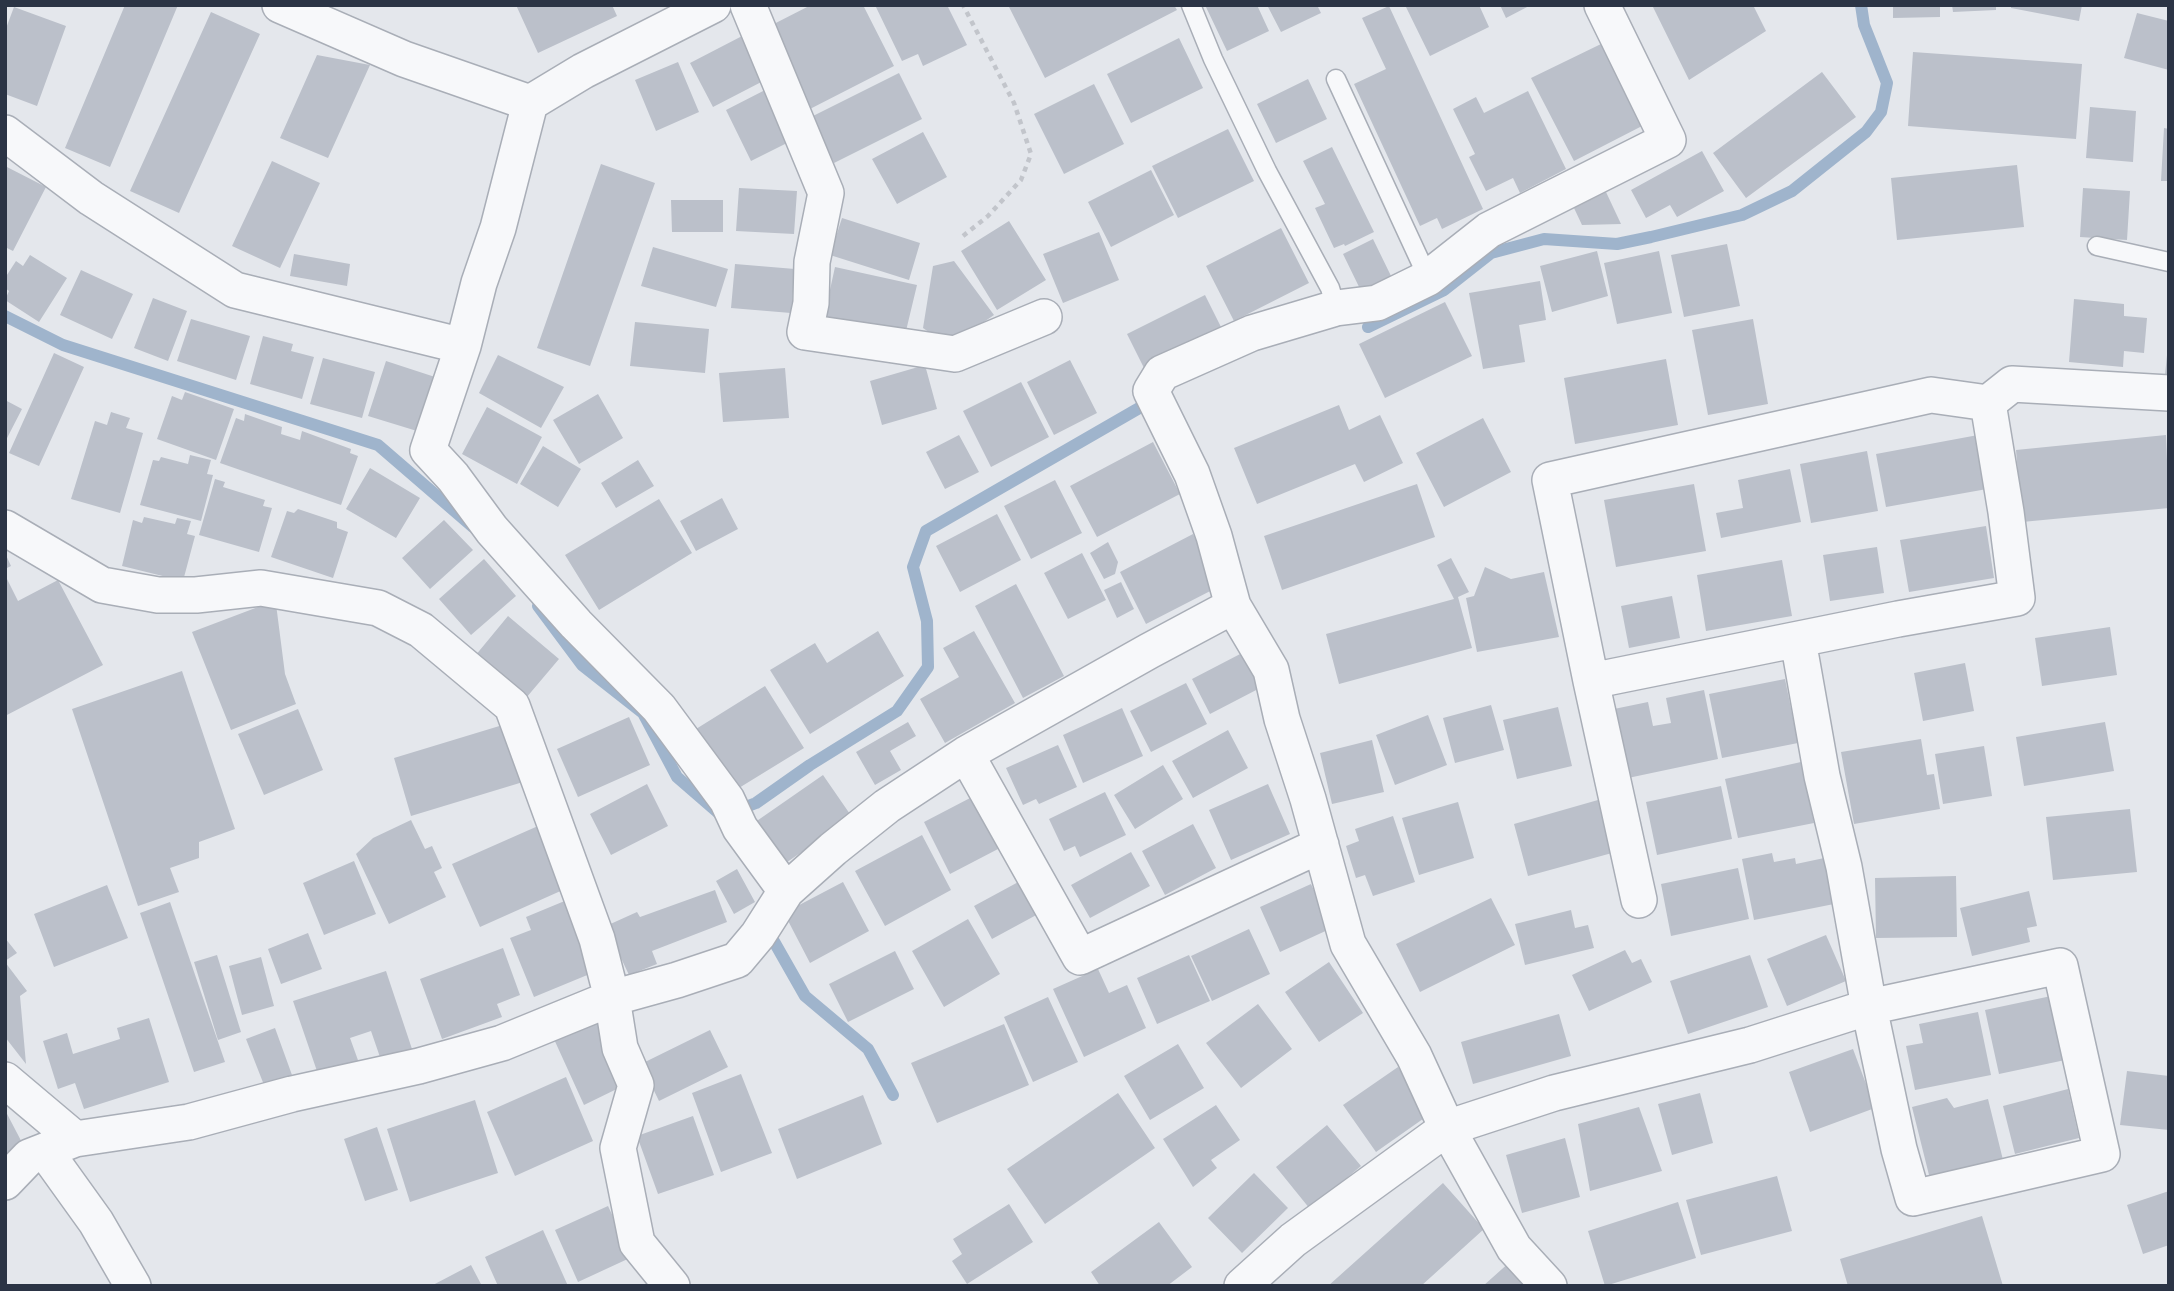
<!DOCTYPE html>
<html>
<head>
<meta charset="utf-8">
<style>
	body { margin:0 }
	#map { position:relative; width:2174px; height:1291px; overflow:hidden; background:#e4e7ec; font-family:"Fira Sans Condensed",sans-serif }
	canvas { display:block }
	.frame { position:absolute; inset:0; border:7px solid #2b3445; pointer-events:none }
</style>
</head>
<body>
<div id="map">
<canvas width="2174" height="1291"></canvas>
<div class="frame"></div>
</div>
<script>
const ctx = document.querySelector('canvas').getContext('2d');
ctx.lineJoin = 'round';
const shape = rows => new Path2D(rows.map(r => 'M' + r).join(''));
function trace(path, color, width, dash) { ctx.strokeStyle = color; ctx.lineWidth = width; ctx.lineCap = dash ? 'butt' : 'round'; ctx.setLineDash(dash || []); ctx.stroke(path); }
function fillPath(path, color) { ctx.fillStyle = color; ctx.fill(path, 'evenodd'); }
trace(shape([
	[5,316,63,345,378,445,473,527],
	[1368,327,1444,290,1491,253,1544,239,1617,244,1651,237,1742,215,1792,191,1866,132,1881,112,1887,83,1864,25,1861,5],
	[538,606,582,665,643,713,677,777,722,816,756,803,810,765,897,711,928,667,927,621,913,567,926,531,1141,407],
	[772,938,805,996,868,1049,893,1095]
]), '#9fb4cc', 12);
fillPath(shape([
	[125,5,178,5,110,167,65,148],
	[516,5,612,5,617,16,538,53],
	[811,5,863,5,894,66,808,110,766,28],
	[875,5,947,5,967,45,923,66,918,54,902,61],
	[1008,5,1174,5,1177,10,1045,78],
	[1205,5,1257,5,1269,31,1227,51],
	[1267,5,1317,5,1321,13,1281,32],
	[1405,5,1479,5,1489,27,1430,56],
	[1500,5,1531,5,1506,18],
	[1652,5,1753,5,1766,31,1689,80],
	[1893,5,1940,5,1940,17,1893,18],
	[1952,5,1996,5,1996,10,1953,12],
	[2011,5,2082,5,2079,21,2011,8],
	[1389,6,1483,209,1442,229,1437,218,1420,226,1354,84,1386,69,1362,18],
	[14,7,66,26,37,106,5,94,5,31],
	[211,12,260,34,179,213,130,191],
	[2137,13,2169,21,2169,70,2124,58],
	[746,34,769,78,713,107,690,63],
	[1179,38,1203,88,1131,123,1107,74],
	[1601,44,1642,126,1574,161,1531,78],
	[1913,52,2082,64,2076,139,1908,126],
	[317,55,370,65,328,158,280,138],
	[678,62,699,112,656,131,635,80],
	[1822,72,1856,117,1746,198,1713,153],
	[899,73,922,119,834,163,811,117],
	[1308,79,1327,119,1276,143,1257,104],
	[1094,84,1124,144,1064,174,1034,114],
	[767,89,793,140,751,161,726,110],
	[1528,91,1566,169,1520,193,1513,178,1486,191,1469,157,1475,154,1453,109,1476,97,1484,113],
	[2090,107,2136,111,2133,162,2086,158],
	[2164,128,2169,129,2169,181,2161,181],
	[1228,129,1254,181,1178,218,1152,166],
	[923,132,947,177,897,204,872,159],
	[1332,147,1374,232,1345,246,1344,244,1334,248,1315,208,1325,204,1303,161],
	[1702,151,1724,191,1677,217,1670,205,1646,218,1631,190],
	[272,161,320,183,280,268,232,246],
	[601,164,655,183,590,366,537,348],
	[2017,165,2024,227,1897,240,1891,178],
	[5,166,46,187,13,251,5,247],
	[1151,170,1174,215,1111,247,1088,202],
	[739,188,797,191,794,234,736,231],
	[2083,188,2130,191,2127,240,2080,237],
	[1606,192,1621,224,1582,225,1574,208],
	[671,200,723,200,723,232,672,232],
	[842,218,920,243,909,280,830,255],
	[1009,221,1046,280,997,310,961,251],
	[1281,228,1309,283,1234,321,1206,266],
	[1099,232,1119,280,1063,303,1043,254],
	[1373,239,1392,278,1362,293,1343,254],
	[1727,244,1740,306,1684,317,1671,255],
	[653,247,728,269,716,307,641,286],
	[1597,251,1608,296,1552,312,1540,266],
	[1659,251,1672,313,1617,324,1604,263],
	[294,254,350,264,347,286,290,276],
	[30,255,67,278,39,322,5,300,9,291,5,288,5,278,16,261,23,266],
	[954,261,994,315,949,346,923,328,933,266],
	[735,264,795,269,791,313,731,308],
	[835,267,917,285,905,335,824,317],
	[81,270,133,294,112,339,60,315],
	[1540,281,1546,320,1519,325,1525,362,1483,369,1469,293],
	[1205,295,1222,329,1144,368,1127,334],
	[153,298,187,311,168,361,134,348],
	[2074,299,2124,304,2124,316,2147,318,2144,353,2124,351,2123,367,2069,362],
	[1445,302,1472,356,1385,398,1359,344],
	[191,319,250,336,236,380,177,361],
	[1753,319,1768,404,1708,415,1692,330],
	[635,322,709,329,705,373,630,366],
	[263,336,293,344,291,351,314,357,302,399,250,384],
	[54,353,84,367,39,466,9,453],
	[498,355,564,387,541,428,479,393],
	[2167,355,2169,355,2169,375,2165,375],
	[323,358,375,372,362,418,310,404],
	[1666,359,1678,425,1575,444,1564,378],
	[1070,360,1097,413,1054,435,1027,382],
	[386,361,435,377,417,431,368,416],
	[925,365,937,409,882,425,870,381],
	[785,368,789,418,723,422,719,373],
	[1021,382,1049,437,991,467,963,411],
	[185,392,234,409,216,460,157,439,172,396,182,400],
	[598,394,623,438,579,464,553,420],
	[5,400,22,409,5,442],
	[1339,405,1349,430,1380,415,1403,463,1364,482,1355,464,1257,504,1234,448],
	[487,407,542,437,517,484,462,454],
	[111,412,130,418,126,428,143,433,120,513,71,499,95,421,107,425],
	[245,414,282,427,281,434,300,440,302,431,351,449,350,453,358,456,341,505,220,463,236,418,244,421],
	[1483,418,1511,472,1444,507,1416,453],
	[959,435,979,472,945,489,926,452],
	[1978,435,1987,489,1886,507,1876,454],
	[2166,435,2169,508,2022,522,2016,450],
	[1153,442,1180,494,1097,537,1070,486],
	[543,446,581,469,558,507,520,484],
	[1867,451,1878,511,1811,523,1800,464],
	[190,455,211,460,207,474,213,475,201,521,140,505,153,460,159,461,161,457,188,464],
	[638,460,654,486,616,508,601,483],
	[370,468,420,498,396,538,346,509],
	[1790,469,1801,522,1721,538,1716,513,1743,508,1738,480],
	[215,479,225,482,223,487,265,500,263,506,272,508,259,552,199,535],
	[1055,480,1082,533,1031,559,1004,506],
	[1417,484,1435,537,1282,590,1264,536],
	[1694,484,1706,551,1616,567,1604,500],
	[722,498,738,529,696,551,680,521],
	[659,499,692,553,599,610,565,555],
	[298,509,337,522,337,528,348,532,333,578,271,557,287,511,294,513],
	[997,514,1021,560,960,592,936,546],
	[144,517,175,524,177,518,191,521,187,534,195,536,183,581,122,566,133,520,142,523],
	[444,520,473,550,430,589,402,558],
	[1986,526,1994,578,1909,592,1900,540],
	[1193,534,1220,586,1146,624,1120,572],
	[1108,542,1118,562,1115,574,1104,579,1090,553],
	[1877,547,1884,593,1830,601,1823,555],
	[5,553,11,566,5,569],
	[1082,553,1106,600,1068,619,1044,573],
	[1451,558,1469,592,1458,597,1472,648,1339,684,1326,634,1454,599,1437,565],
	[484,559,516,596,471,635,439,599],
	[1782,560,1792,616,1706,631,1697,575],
	[1485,567,1511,579,1544,572,1559,637,1477,652,1466,598,1474,596],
	[5,575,18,601,58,580,103,665,5,716],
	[1121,582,1134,609,1117,618,1104,590],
	[1016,584,1064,676,1023,698,975,606],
	[1672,596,1680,638,1629,648,1621,606],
	[276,604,285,674,296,704,231,730,192,632,258,607],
	[508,616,559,659,526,698,475,656],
	[2110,627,2117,675,2042,686,2035,638],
	[878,631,904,676,810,734,770,670,815,643,827,663],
	[974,631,1015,703,945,743,920,699,959,677,943,648],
	[1244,652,1262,687,1210,714,1192,679],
	[1965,663,1974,711,1923,721,1914,673],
	[182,671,235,829,199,842,199,858,170,868,179,892,138,906,72,709],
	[1785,679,1798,743,1722,758,1709,694],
	[1186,683,1207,724,1151,752,1130,711],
	[765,686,804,748,734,791,696,729],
	[1704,690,1718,759,1628,778,1614,709,1648,702,1653,726,1671,723,1666,698],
	[1491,705,1504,750,1455,763,1443,718],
	[1558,707,1572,766,1517,779,1503,720],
	[1122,708,1143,756,1083,783,1063,735],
	[298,709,323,770,264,795,238,734],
	[1428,715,1447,765,1395,785,1376,735],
	[629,717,650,765,578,797,557,749],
	[908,722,916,736,890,751,901,770,875,785,856,752],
	[2105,722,2114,771,2024,786,2016,737],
	[506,724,523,782,411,816,394,758],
	[1228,730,1248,768,1193,798,1172,761],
	[1921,739,1927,775,1934,774,1940,809,1854,824,1841,752],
	[1372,740,1384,792,1332,804,1320,753],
	[1058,745,1077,787,1039,804,1036,799,1023,805,1006,768],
	[1984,746,1992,796,1943,804,1935,754],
	[1801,762,1814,823,1738,838,1725,779],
	[1163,765,1183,799,1135,829,1114,795],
	[823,775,852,817,780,867,751,825],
	[647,784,668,826,611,855,590,814],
	[1268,784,1290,834,1231,860,1209,810],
	[1721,786,1732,839,1657,855,1646,802],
	[1105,792,1126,835,1080,857,1075,846,1064,851,1049,819],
	[972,797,998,849,950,874,924,822],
	[1598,800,1612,853,1528,876,1514,824],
	[1458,802,1474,858,1419,875,1402,818],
	[2130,809,2137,872,2053,880,2046,817],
	[1393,816,1415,882,1373,896,1365,875,1356,878,1346,846,1359,841,1355,829],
	[411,820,425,849,432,846,442,868,434,872,446,897,389,924,356,854,373,838],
	[1193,824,1216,868,1165,895,1142,851],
	[538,826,565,889,480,927,452,864],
	[922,835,951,890,885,926,855,871],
	[1131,852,1150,886,1090,918,1071,885],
	[1772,853,1774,862,1795,858,1796,864,1829,857,1839,903,1754,920,1742,859],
	[354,861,376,914,324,935,303,883],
	[1738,868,1749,919,1671,936,1661,884],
	[737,869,755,902,734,914,716,881],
	[1956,876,1957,937,1876,938,1875,878],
	[1022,880,1040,913,992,939,974,906],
	[843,882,869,931,810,963,784,913],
	[1311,884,1332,928,1280,952,1260,907],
	[107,885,128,938,54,967,34,914],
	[715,890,727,922,652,951,657,964,629,975,606,926,637,912,640,917],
	[2029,891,2037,926,2027,928,2030,942,1972,956,1960,908],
	[1491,898,1515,945,1420,992,1396,944],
	[567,900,597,971,534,997,510,938,531,930,526,917],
	[170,902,225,1062,194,1072,140,913],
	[1571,910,1575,928,1588,925,1594,948,1525,965,1515,924],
	[968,919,1000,974,944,1007,912,951],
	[1249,929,1270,974,1212,1001,1191,956],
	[308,933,322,969,281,984,268,949],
	[1826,935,1846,981,1787,1006,1767,959],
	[5,938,17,953,5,961],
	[503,948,520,995,497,1004,502,1017,442,1039,420,979],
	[1625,950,1632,963,1641,959,1652,982,1589,1011,1572,975],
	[895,951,914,989,848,1022,829,984],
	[217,955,241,1032,218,1040,194,962],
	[1189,955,1210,1001,1157,1024,1137,978],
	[1750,955,1768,1007,1688,1034,1670,981],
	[261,957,274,1006,242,1015,229,966],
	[5,962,27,991,20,996,26,1064,5,1037],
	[1329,962,1363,1013,1319,1042,1285,992],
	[1098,969,1109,993,1127,985,1146,1028,1084,1057,1053,989],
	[386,971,412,1049,381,1060,371,1031,350,1038,359,1063,319,1077,293,1001],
	[2056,995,2070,1059,1999,1074,1985,1010],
	[1048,997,1078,1062,1033,1082,1004,1017],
	[1258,1004,1292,1049,1241,1088,1206,1043],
	[1978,1012,1991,1075,1915,1090,1906,1046,1923,1043,1919,1024],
	[1559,1014,1571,1056,1473,1084,1461,1042],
	[596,1017,627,1084,584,1105,553,1037],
	[149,1018,169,1082,84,1109,75,1083,58,1089,43,1041,67,1033,73,1054,120,1039,117,1028],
	[1004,1024,1029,1085,937,1123,911,1063],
	[275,1028,292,1075,264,1085,246,1039],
	[710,1030,728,1067,659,1101,641,1064],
	[1178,1044,1204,1088,1150,1120,1124,1076],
	[1853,1049,1875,1108,1810,1132,1789,1072],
	[1398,1067,1430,1114,1376,1152,1343,1105],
	[2127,1071,2169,1076,2169,1130,2120,1125],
	[741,1074,772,1153,721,1172,692,1093],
	[566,1077,593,1141,515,1176,487,1112],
	[2068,1089,2079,1138,2015,1154,2003,1106],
	[1118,1093,1155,1148,1045,1224,1007,1169],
	[1700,1093,1713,1143,1672,1155,1658,1104],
	[863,1095,882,1144,797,1179,778,1129],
	[1947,1098,1954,1108,1988,1099,2004,1164,1931,1183,1912,1107],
	[475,1100,498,1173,410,1202,387,1129],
	[1216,1105,1240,1140,1211,1160,1217,1168,1193,1187,1163,1139],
	[1639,1107,1662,1171,1590,1191,1578,1124],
	[5,1110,28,1154,5,1166],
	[693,1116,714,1175,658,1194,637,1136],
	[1327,1125,1361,1166,1310,1209,1276,1167],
	[377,1127,398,1190,365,1201,344,1139],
	[1565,1138,1580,1197,1522,1213,1506,1155],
	[1254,1173,1288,1208,1242,1253,1208,1218],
	[1777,1176,1792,1231,1701,1255,1686,1200],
	[1443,1183,1484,1229,1421,1286,1328,1286],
	[2169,1191,2169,1245,2143,1254,2127,1205],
	[1678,1202,1696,1258,1605,1286,1588,1231],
	[1009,1204,1033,1242,967,1284,952,1261,962,1254,953,1239],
	[608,1206,632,1257,578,1282,555,1230],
	[1982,1216,2003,1286,1848,1286,1840,1259],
	[1159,1222,1192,1267,1167,1286,1100,1286,1091,1272],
	[543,1230,568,1286,498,1286,485,1257],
	[1511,1261,1533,1286,1483,1286],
	[471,1265,482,1286,431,1286]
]), '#bbc0ca');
const lane = shape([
	[1191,5,1213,59,1267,171,1330,288,1336,308],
	[1336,79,1428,278],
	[2097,246,2169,262]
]);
const street = shape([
	[280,5,404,59,530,103,498,228,479,283,463,346,428,450,453,477,492,530,576,624,659,708,727,800,740,828,786,891],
	[748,5,826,193,812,262,811,303,805,332,955,354,1044,317],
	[530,103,583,71,713,5],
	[5,133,91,198,235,290,463,346],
	[1988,403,1931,395,1550,480,1591,681,1898,619,2017,598,2006,512,1988,403,2012,384,2169,393],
	[5,528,102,585,158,595,196,595,261,588,378,608,421,630,512,706,597,939,612,998,620,1048,636,1085,618,1148,637,1243,672,1286],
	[1591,681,1639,900],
	[966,754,1080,957,1321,845],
	[2060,966,2102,1154,1913,1198,1899,1149,1869,1007,2060,966],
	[5,1080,75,1139],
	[45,1151,96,1222,133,1286],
	[5,1182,29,1157,75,1139,189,1122,292,1094,419,1066,502,1043,612,998,677,980,737,960,758,935,786,891,833,849,887,806,966,754,1149,651,1233,606],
	[1242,1286,1293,1240,1447,1128,1554,1093,1750,1045,1869,1007,1844,867,1822,776,1798,640],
	[1549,1286,1514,1248,1447,1128,1414,1056,1348,944,1308,799,1282,719,1271,670,1233,606,1214,536,1192,474,1151,391,1162,373,1252,333,1336,308,1377,303,1428,278,1489,230,1668,140,1602,5]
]);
trace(lane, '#a9aeb7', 21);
trace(street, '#a9aeb7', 38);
trace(shape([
	[963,236,988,216,1021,180,1031,154,1014,103,963,5]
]), '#c2c5cb', 4.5, [5, 5]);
trace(lane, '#f7f8fa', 18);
trace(street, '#f7f8fa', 35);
</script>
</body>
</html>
